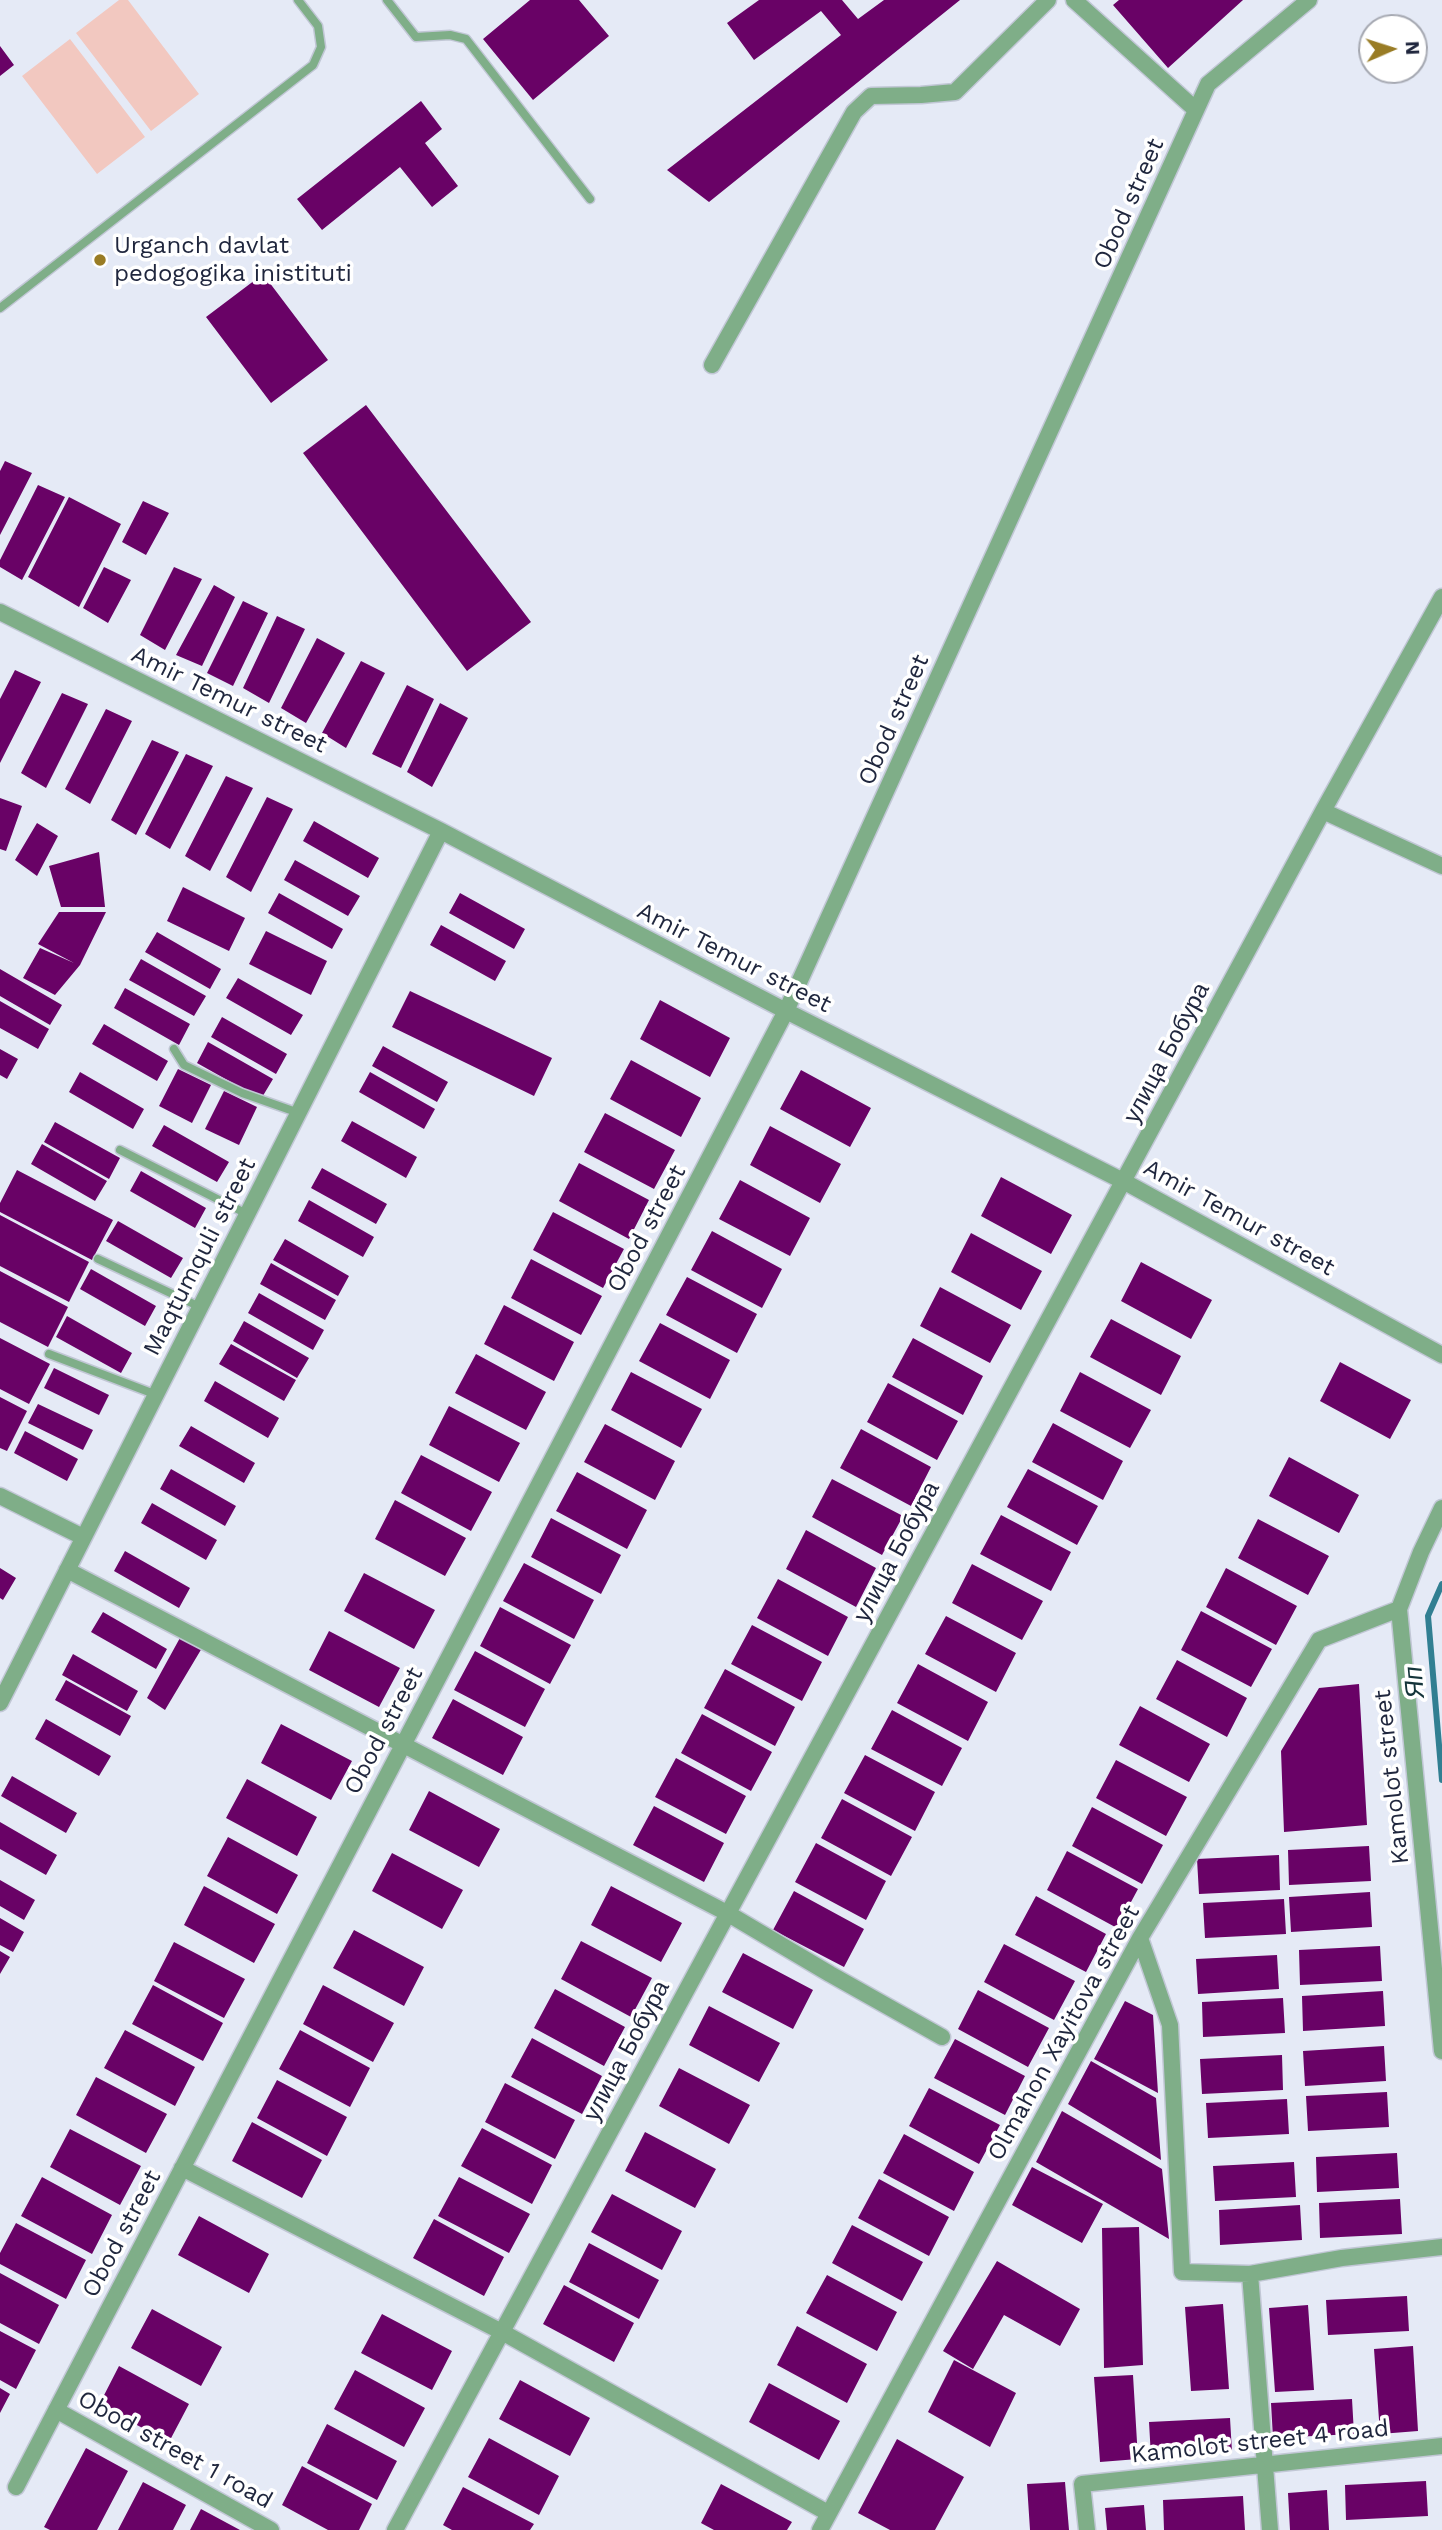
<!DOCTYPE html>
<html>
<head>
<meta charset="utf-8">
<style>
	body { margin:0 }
	#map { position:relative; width:1442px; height:2530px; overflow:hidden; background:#e5eaf6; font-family:"Work Sans",sans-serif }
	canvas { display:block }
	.north { position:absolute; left:1358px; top:14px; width:70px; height:70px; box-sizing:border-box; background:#fff; border:2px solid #a5a8b1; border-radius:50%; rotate:87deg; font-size:19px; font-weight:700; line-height:28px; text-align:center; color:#1f263d }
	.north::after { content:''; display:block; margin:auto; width:24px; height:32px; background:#997c25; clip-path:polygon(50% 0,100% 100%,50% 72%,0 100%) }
</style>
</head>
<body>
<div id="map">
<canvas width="1442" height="2530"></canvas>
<div class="north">N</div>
</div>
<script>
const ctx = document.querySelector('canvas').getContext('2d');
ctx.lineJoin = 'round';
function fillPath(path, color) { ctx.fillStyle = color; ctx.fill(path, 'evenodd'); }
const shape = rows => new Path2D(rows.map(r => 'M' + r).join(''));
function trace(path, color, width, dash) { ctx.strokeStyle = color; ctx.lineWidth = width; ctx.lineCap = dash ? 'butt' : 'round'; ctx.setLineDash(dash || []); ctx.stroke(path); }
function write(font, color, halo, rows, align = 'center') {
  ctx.font = font + ' "Work Sans",sans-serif'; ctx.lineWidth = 7; ctx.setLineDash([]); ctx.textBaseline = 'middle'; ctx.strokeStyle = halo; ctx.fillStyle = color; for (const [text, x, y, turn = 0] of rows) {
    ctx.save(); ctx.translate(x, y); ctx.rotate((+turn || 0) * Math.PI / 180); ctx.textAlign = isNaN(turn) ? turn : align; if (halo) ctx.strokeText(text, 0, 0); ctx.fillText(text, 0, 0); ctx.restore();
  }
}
fillPath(shape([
	[119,0,128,0,199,94,151,131,76,33],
	[70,39,145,137,97,174,22,76]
]), '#f2c8c0');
trace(shape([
	[1442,1584,1428,1616,1442,1780]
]), '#317f92', 6);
fillPath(shape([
	[530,0,579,0,609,36,533,100,483,39],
	[759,0,842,0,858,19,884,0,960,0,709,202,667,170,841,35,821,11,754,60,727,23],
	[1119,0,1243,0,1168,68,1113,5],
	[0,46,14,65,0,76],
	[421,101,442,129,425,143,458,186,432,207,400,167,322,230,297,199],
	[263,274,328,360,271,403,206,317],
	[366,405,531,622,467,671,303,453],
	[5,461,32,473,0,535,0,471],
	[38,485,65,497,22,580,0,567,0,560],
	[69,497,121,524,79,607,28,577],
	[143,501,169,513,146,555,122,542],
	[104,567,131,580,108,623,83,608],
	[174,567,202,579,165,650,140,635],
	[214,585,235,597,202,666,176,655],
	[243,601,268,613,233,686,207,673],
	[277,616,305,629,269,703,243,688],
	[317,638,345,653,306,723,281,708],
	[361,661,385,673,346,748,322,733],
	[15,670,41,682,0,763,0,699],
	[407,685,434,699,401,768,372,754],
	[62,693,88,704,46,788,21,773],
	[440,703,468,718,432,787,407,772],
	[106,709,132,721,90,804,65,789],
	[152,740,179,752,136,835,111,820],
	[186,754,213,766,170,849,145,834],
	[226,776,253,788,210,871,185,856],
	[267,797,293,809,251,892,226,877],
	[0,798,22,806,6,851,0,849],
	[314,821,379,858,368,878,303,841],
	[37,823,58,836,37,876,15,860],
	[99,852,105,907,61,907,49,866],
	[295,860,360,896,348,916,284,880],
	[183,887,245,918,229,951,167,921],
	[279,893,343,929,332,949,268,913],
	[460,893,525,929,514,949,449,913],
	[59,912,106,912,80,965,55,995,23,978,40,948,74,963,38,944],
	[441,925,506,961,495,981,430,945],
	[266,931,327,961,311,995,249,964],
	[157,932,221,969,210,989,145,952],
	[141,959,206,996,194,1016,129,980],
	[0,969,62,1005,50,1025,0,996],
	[238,978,303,1015,291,1035,226,998],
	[125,988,190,1024,179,1045,114,1008],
	[410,991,552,1058,534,1096,392,1027],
	[660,1000,730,1038,710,1077,640,1039],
	[0,1001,49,1029,38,1049,0,1028],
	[222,1017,287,1054,276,1074,211,1037],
	[104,1024,168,1061,157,1081,92,1044],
	[208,1042,273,1079,261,1099,197,1063],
	[383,1046,448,1082,437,1102,372,1066],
	[0,1049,18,1059,7,1079,0,1075],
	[631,1060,701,1098,681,1137,610,1099],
	[178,1069,211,1085,192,1123,159,1106],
	[801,1070,871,1108,850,1147,780,1109],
	[80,1072,144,1109,133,1129,69,1092],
	[370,1072,435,1109,424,1129,359,1092],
	[224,1091,257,1107,239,1145,205,1129],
	[605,1113,675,1150,654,1189,584,1152],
	[352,1121,417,1157,406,1178,341,1141],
	[55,1122,120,1158,109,1179,44,1142],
	[164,1125,229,1162,217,1182,152,1146],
	[770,1126,841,1164,820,1203,750,1165],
	[42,1144,107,1181,95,1201,31,1164],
	[579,1163,649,1200,629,1239,559,1201],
	[322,1168,387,1204,376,1224,311,1188],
	[17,1170,113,1220,92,1260,0,1212,0,1203],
	[141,1171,206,1208,195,1228,130,1191],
	[1001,1177,1072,1215,1051,1254,981,1216],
	[740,1180,810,1218,790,1256,719,1219],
	[309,1200,374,1237,363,1257,298,1221],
	[553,1212,624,1249,603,1288,533,1250],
	[0,1215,89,1262,69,1302,0,1266],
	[118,1221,183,1258,171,1278,106,1241],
	[712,1231,782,1269,762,1308,691,1270],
	[971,1233,1042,1271,1021,1310,951,1272],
	[285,1239,349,1276,338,1296,273,1260],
	[531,1259,602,1296,581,1335,511,1298],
	[1141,1262,1212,1300,1191,1339,1121,1301],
	[271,1263,336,1300,325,1320,260,1284],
	[91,1269,156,1306,145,1326,80,1289],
	[0,1271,68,1307,48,1347,0,1322],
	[687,1277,757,1314,737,1353,666,1315],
	[940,1287,1011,1325,990,1363,920,1326],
	[259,1293,324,1330,313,1350,248,1313],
	[504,1305,574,1342,554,1381,484,1344],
	[67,1316,132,1353,121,1373,56,1337],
	[1111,1319,1181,1356,1161,1395,1090,1357],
	[244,1321,309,1358,297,1378,233,1341],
	[660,1323,730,1360,710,1399,639,1361],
	[0,1338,50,1364,29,1404,0,1389],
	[913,1338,983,1376,963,1415,892,1377],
	[231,1344,296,1380,284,1401,219,1364],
	[476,1354,546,1392,526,1430,455,1393],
	[1340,1362,1411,1400,1390,1439,1320,1401],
	[54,1368,109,1395,99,1415,44,1388],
	[631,1372,702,1409,681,1448,611,1410],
	[1080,1372,1151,1410,1130,1448,1060,1411],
	[215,1381,279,1418,268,1438,204,1401],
	[888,1383,958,1421,937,1460,867,1422],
	[0,1397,27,1411,7,1451,0,1448],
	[38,1404,93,1430,83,1450,28,1423],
	[449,1406,520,1443,499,1482,429,1445],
	[1053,1423,1123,1461,1103,1500,1032,1462],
	[605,1424,675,1461,655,1500,584,1462],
	[191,1426,255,1463,244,1483,179,1446],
	[861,1429,931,1467,911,1506,840,1468],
	[25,1431,78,1459,67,1481,14,1453],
	[421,1455,492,1492,471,1531,401,1493],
	[1289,1457,1359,1495,1339,1533,1269,1496],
	[171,1469,236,1506,225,1526,160,1489],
	[1028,1469,1098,1506,1077,1545,1007,1507],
	[577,1472,647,1510,627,1549,556,1511],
	[832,1479,903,1516,882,1555,812,1517],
	[395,1500,466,1538,445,1576,375,1539],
	[152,1503,217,1540,206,1560,141,1523],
	[1001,1515,1071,1552,1051,1591,980,1554],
	[551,1518,621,1555,601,1594,531,1557],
	[1258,1519,1329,1556,1308,1595,1238,1558],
	[806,1530,876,1568,856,1607,786,1569],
	[125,1551,190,1588,179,1608,114,1571],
	[524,1563,594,1600,574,1639,503,1601],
	[972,1564,1043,1601,1022,1640,952,1603],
	[0,1568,16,1578,3,1600,0,1598],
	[1226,1568,1297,1606,1276,1645,1206,1607],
	[364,1573,435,1610,414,1649,344,1611],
	[778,1579,848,1617,828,1656,757,1618],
	[500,1607,571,1645,550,1684,480,1646],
	[1201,1611,1272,1649,1251,1687,1181,1650],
	[103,1612,167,1649,156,1669,91,1632],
	[946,1616,1016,1653,996,1692,925,1654],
	[752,1625,822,1662,802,1701,731,1664],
	[329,1631,400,1668,379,1707,309,1670],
	[181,1636,202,1648,165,1710,147,1698],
	[475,1651,545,1689,525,1727,454,1690],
	[73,1654,138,1691,127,1711,62,1675],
	[1177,1660,1247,1698,1227,1737,1156,1699],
	[918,1664,988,1702,968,1741,897,1703],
	[725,1669,795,1707,775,1746,704,1708],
	[66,1680,131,1716,120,1736,55,1700],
	[1359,1684,1367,1825,1284,1832,1281,1751,1319,1688],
	[453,1699,523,1737,503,1775,432,1738],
	[1140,1706,1210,1744,1189,1782,1119,1745],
	[892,1710,962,1748,942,1786,871,1749],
	[702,1714,772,1752,751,1791,681,1753],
	[46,1719,111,1756,99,1776,35,1739],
	[281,1724,352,1761,331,1800,261,1763],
	[865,1755,935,1792,915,1831,844,1793],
	[676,1758,746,1796,726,1834,655,1797],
	[1116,1760,1187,1797,1166,1836,1096,1798],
	[12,1776,77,1813,66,1833,1,1796],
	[247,1779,317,1817,297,1856,226,1818],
	[429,1791,500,1829,479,1867,409,1830],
	[842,1799,912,1837,891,1876,821,1838],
	[654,1806,724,1843,704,1882,633,1845],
	[1092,1807,1163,1845,1142,1884,1072,1846],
	[0,1822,57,1855,46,1875,0,1849],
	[228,1837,298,1875,277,1914,207,1876],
	[816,1843,886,1881,866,1920,795,1882],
	[1369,1846,1371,1881,1289,1885,1288,1850],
	[1067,1851,1138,1889,1117,1928,1047,1890],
	[392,1853,463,1890,442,1929,372,1891],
	[1279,1855,1280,1890,1199,1894,1197,1859],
	[0,1880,35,1900,24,1920,0,1906],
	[204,1886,275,1924,254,1963,184,1925],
	[611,1886,682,1923,661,1962,591,1925],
	[794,1891,864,1929,844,1967,773,1930],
	[1370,1892,1372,1927,1291,1932,1289,1897],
	[1036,1896,1106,1934,1086,1972,1015,1935],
	[1284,1899,1286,1934,1205,1938,1203,1903],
	[0,1918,24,1932,13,1952,0,1945],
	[354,1930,424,1967,404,2006,333,1968],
	[581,1941,652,1978,631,2017,561,1979],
	[174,1942,245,1979,224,2018,154,1981],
	[1004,1944,1075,1981,1054,2020,984,1982],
	[1380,1946,1382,1981,1300,1985,1299,1950],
	[0,1951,10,1957,0,1974],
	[743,1953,813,1990,793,2029,722,1992],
	[1277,1955,1279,1989,1198,1994,1196,1959],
	[153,1985,223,2023,203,2061,132,2024],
	[323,1985,394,2023,373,2062,303,2024],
	[555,1989,625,2027,604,2066,534,2028],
	[978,1990,1049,2028,1028,2067,958,2029],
	[1383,1991,1385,2026,1303,2031,1302,1996],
	[1283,1998,1285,2033,1203,2037,1202,2002],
	[1125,2001,1153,2015,1158,2093,1094,2059],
	[709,2006,780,2043,759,2082,689,2045],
	[125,2030,195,2067,175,2106,104,2068],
	[300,2030,370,2068,350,2107,279,2069],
	[532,2038,602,2076,582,2114,511,2077],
	[955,2039,1025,2076,1005,2115,934,2078],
	[1384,2046,1386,2081,1305,2086,1303,2051],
	[1282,2055,1283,2090,1202,2094,1200,2059],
	[1091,2061,1156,2098,1161,2160,1068,2104],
	[679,2068,750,2105,729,2144,659,2106],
	[96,2077,167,2114,146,2153,76,2115],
	[277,2080,347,2117,327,2156,257,2118],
	[505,2083,575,2120,555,2159,485,2122],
	[929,2088,1000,2125,979,2164,909,2126],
	[1387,2092,1389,2127,1308,2131,1306,2096],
	[1287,2099,1289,2134,1208,2138,1206,2103],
	[1062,2111,1162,2169,1169,2239,1036,2162],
	[252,2122,322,2160,302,2198,232,2161],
	[482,2128,552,2165,532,2204,461,2166],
	[70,2129,141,2166,120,2205,50,2167],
	[645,2132,716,2169,695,2208,625,2171],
	[904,2134,974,2172,954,2211,883,2173],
	[1397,2153,1399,2188,1317,2192,1316,2157],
	[1294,2162,1296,2197,1215,2201,1213,2166],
	[1032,2167,1103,2204,1082,2243,1012,2205],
	[42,2177,112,2215,92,2254,21,2216],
	[459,2177,530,2214,509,2253,438,2216],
	[879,2179,949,2217,929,2256,858,2218],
	[612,2194,682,2231,662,2270,591,2232],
	[1400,2199,1402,2234,1320,2238,1319,2203],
	[1300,2205,1302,2240,1220,2245,1219,2210],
	[199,2216,269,2254,249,2293,178,2255],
	[434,2219,504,2257,484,2296,413,2258],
	[16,2223,86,2260,66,2299,0,2264,0,2253],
	[852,2225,923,2262,902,2301,832,2263],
	[1139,2227,1143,2365,1104,2368,1102,2228],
	[589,2243,659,2280,639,2319,569,2282],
	[997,2261,1080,2309,1060,2346,1004,2315,973,2369,943,2351],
	[0,2273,59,2305,39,2344,0,2323],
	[827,2275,897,2312,877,2351,806,2313],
	[564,2285,634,2323,614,2362,543,2324],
	[1407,2296,1409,2331,1328,2335,1326,2300],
	[1223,2304,1229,2389,1191,2391,1185,2307],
	[1308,2305,1314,2390,1275,2392,1269,2308],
	[152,2309,222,2347,201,2386,131,2348],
	[382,2314,452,2351,432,2390,361,2353],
	[797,2326,867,2364,847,2403,777,2365],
	[0,2331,36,2350,16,2389,0,2380],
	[1413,2346,1418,2431,1380,2434,1374,2349],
	[954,2360,1016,2393,990,2447,928,2412],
	[119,2366,189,2404,169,2442,99,2405],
	[355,2370,425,2408,404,2447,334,2409],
	[1133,2375,1138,2459,1100,2462,1094,2377],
	[520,2380,590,2418,570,2456,499,2419],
	[769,2383,840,2421,819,2460,749,2422],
	[0,2388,10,2394,0,2413],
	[1352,2399,1354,2434,1273,2438,1271,2403],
	[1230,2418,1232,2452,1151,2457,1149,2422],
	[327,2424,397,2461,377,2500,307,2463],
	[489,2438,559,2476,539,2515,468,2477],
	[897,2439,964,2477,935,2530,890,2530,858,2513],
	[86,2448,128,2471,97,2530,50,2530,44,2527],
	[302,2466,372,2504,359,2530,328,2530,282,2505],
	[1426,2481,1428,2516,1346,2520,1345,2485],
	[143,2482,186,2505,173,2530,118,2530],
	[1065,2482,1069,2530,1030,2530,1027,2484],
	[721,2484,792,2522,787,2530,714,2530,701,2523],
	[463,2487,534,2524,530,2530,452,2530,443,2525],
	[1327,2490,1329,2530,1290,2530,1288,2493],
	[1243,2496,1245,2530,1164,2530,1163,2500],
	[1144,2505,1146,2530,1107,2530,1105,2508],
	[201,2509,240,2530,190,2530]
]), '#690266');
const service = shape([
	[387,0,416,37,450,35,466,39,590,199],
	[0,308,313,65,321,47,318,26,298,0],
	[174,1049,184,1065,242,1093,299,1113],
	[120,1150,247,1214],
	[98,1259,200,1307],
	[49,1354,157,1395]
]);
const minor = shape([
	[1074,0,1196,110],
	[712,365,854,112,871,96,921,95,955,92,1048,0],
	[0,612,441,831,786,1011,1123,1181,1442,1355],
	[1323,811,1442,866],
	[0,1496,83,1537],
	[1442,1508,1421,1552,1399,1609,1442,2051],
	[67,1570,727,1913,830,1974,942,2037],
	[0,1703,441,831],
	[1140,1938,1170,2025,1182,2272,1250,2274,1342,2258,1442,2247],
	[182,2168,502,2332,828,2513],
	[1250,2274,1270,2530],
	[56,2410,271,2530],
	[16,2487,786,1011,1208,84,1309,0],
	[395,2530,1323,811,1442,597],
	[820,2530,1140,1938,1319,1640,1399,1609],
	[1087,2530,1082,2484,1442,2446]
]);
trace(service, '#c1c7d5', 11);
trace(minor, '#c1c7d5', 19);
trace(service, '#7fae88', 8);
trace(minor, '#7fae88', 16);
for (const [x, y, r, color] of [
	[100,260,7,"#997c25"]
]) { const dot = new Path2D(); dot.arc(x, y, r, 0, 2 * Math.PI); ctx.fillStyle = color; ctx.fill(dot); trace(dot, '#fff', 2.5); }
write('24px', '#1f263d', '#fff', [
	["Obod street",1129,204,-66],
	["Amir Temur street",229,700,26],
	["Obod street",894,720,-66],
	["Amir Temur street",734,958,27],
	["улица Бобура",1167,1053,-62],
	["Amir Temur street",1239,1218,29],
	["Obod street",647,1229,-62],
	["Maqtumquli street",200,1257,-63],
	["улица Бобура",897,1552,-62],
	["Obod street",384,1731,-62],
	["Kamolot street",1392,1777,-96],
	["Olmahon Xayitova street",1064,2033,-61],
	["улица Бобура",627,2051,-62],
	["Obod street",122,2234,-62],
	["Kamolot street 4 road",1260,2442,-6],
	["Obod street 1 road",175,2450,29]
]);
write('24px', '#1f263d', '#fff', [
	["Urganch davlat",114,246],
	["pedogogika inistituti",114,274]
], 'left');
write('italic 26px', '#14343a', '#fff', [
	["Яп",1415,1682,-95]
]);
</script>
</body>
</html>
